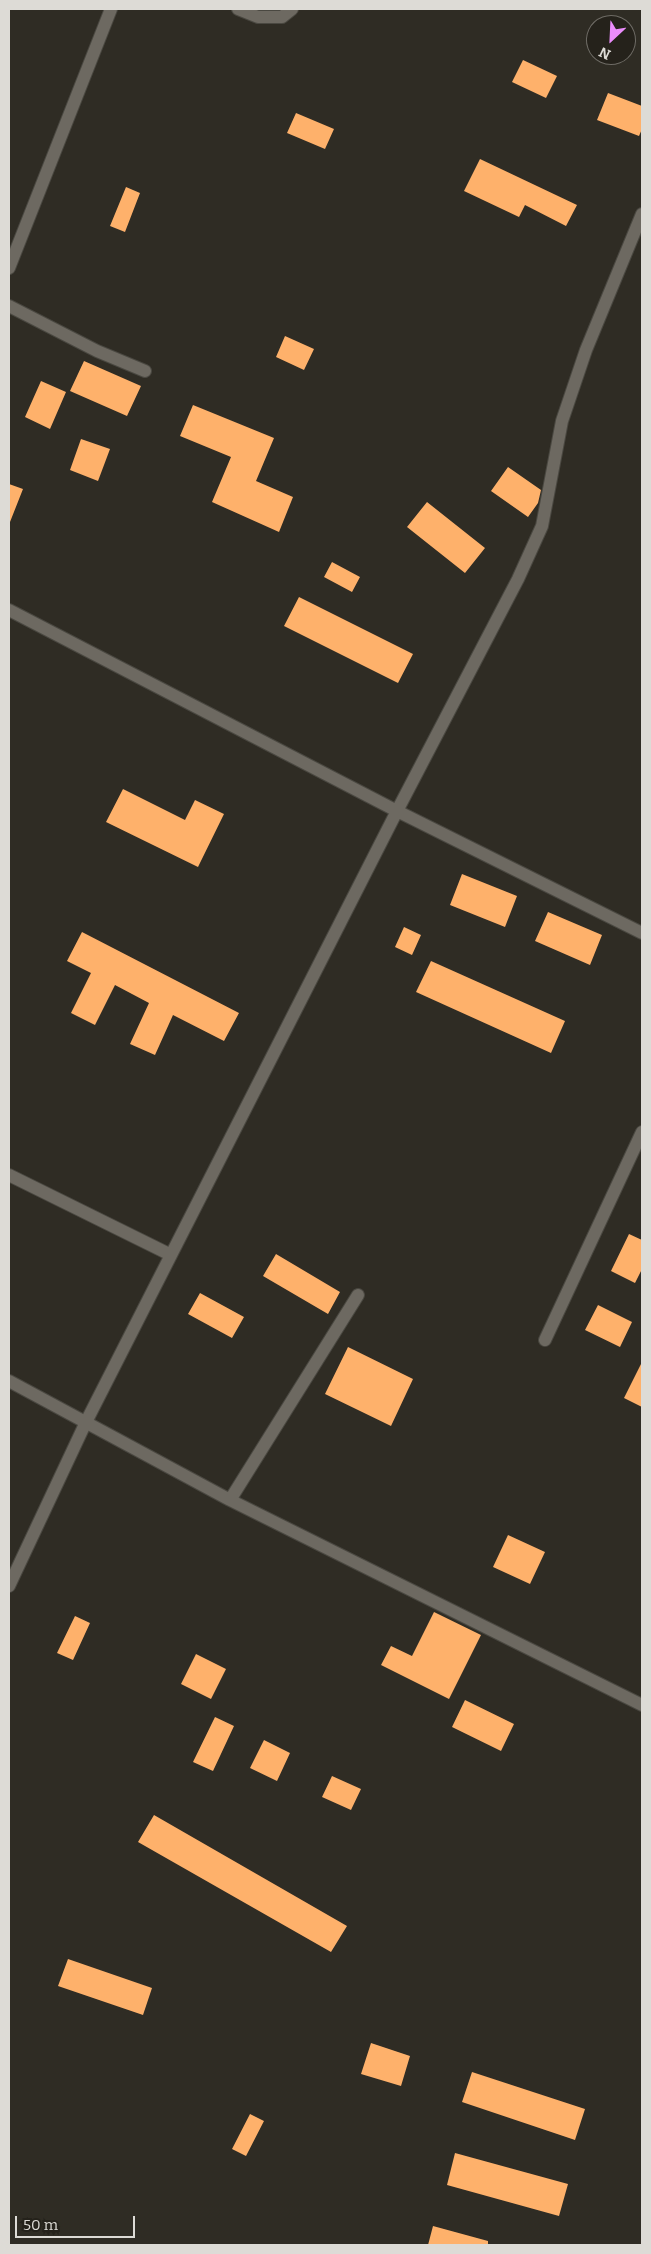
<!DOCTYPE html>
<html>
<head>
<meta charset="utf-8">
<style>
	body { margin:0 }
	#map { position:relative; width:651px; height:2254px; overflow:hidden; background:#2f2c24; font-family:Bitter,serif }
	canvas { display:block }
	.frame { position:absolute; inset:0; border:10px solid #dddbd6; pointer-events:none }
	.north { position:absolute; left:586px; top:15px; width:50px; height:50px; box-sizing:border-box; background:#25221b; border:1px solid #6f6c66; border-radius:50%; rotate:205deg; font-size:14px; font-weight:700; line-height:20px; text-align:center; color:#dddbd6 }
	.north::after { content:''; display:block; margin:auto; width:18px; height:22px; background:#eb8dfc; clip-path:polygon(50% 0,100% 100%,50% 72%,0 100%) }
	.scale { position:absolute; left:15px; top:2216px; width:120px; height:22px; box-sizing:border-box; border:2px solid #dddbd6; border-top:0; padding-left:6px; font-size:15px; line-height:18px; white-space:nowrap; color:#dddbd6; -webkit-text-stroke:4px #25221b; paint-order:stroke }
</style>
</head>
<body>
<div id="map">
<canvas width="651" height="2254"></canvas>
<div class="frame"></div>
<div class="north">N</div>
<div class="scale">50 m</div>
</div>
<script>
const ctx = document.querySelector('canvas').getContext('2d');
ctx.lineJoin = 'round';
function fillPath(path, color) { ctx.fillStyle = color; ctx.fill(path, 'evenodd'); }
const shape = rows => new Path2D(rows.map(r => 'M' + r).join(''));
function trace(path, color, width, dash) { ctx.strokeStyle = color; ctx.lineWidth = width; ctx.lineCap = dash ? 'butt' : 'round'; ctx.setLineDash(dash || []); ctx.stroke(path); }
fillPath(shape([
	[523,60,557,76,546,98,512,82],
	[608,93,642,106,642,129,639,136,597,120],
	[296,113,334,129,325,149,287,133],
	[480,159,577,205,566,226,525,205,519,217,464,191],
	[126,187,140,193,125,232,110,226],
	[285,336,314,349,304,370,276,357],
	[84,361,141,386,127,416,70,391],
	[41,381,66,392,50,429,25,417],
	[193,405,274,438,256,481,293,497,279,532,212,502,231,457,180,436],
	[81,439,110,449,98,481,70,470],
	[508,467,541,490,538,503,528,517,491,491],
	[9,484,23,489,10,522,9,522],
	[427,502,485,548,465,573,407,527],
	[332,562,360,577,352,592,324,577],
	[299,597,413,654,398,683,284,626],
	[123,789,185,820,195,800,224,814,198,867,106,822],
	[462,874,517,896,505,927,450,905],
	[548,912,602,935,590,965,535,941],
	[404,927,421,935,412,955,395,947],
	[82,932,239,1013,224,1041,173,1015,155,1055,130,1044,149,1003,115,985,95,1025,71,1013,91,973,67,961],
	[431,961,565,1021,551,1053,416,992],
	[629,1234,642,1240,642,1269,635,1283,611,1271],
	[276,1254,340,1292,328,1314,263,1276],
	[200,1293,244,1317,232,1338,188,1314],
	[598,1305,632,1322,620,1347,585,1330],
	[348,1347,413,1379,391,1426,325,1394],
	[642,1362,642,1407,624,1398],
	[508,1535,545,1552,530,1584,493,1567],
	[434,1612,481,1635,449,1699,381,1665,391,1646,412,1656],
	[75,1616,90,1623,73,1660,57,1653],
	[196,1654,226,1669,211,1699,181,1684],
	[465,1700,514,1724,501,1751,452,1727],
	[215,1717,234,1726,213,1771,193,1762],
	[264,1740,290,1753,277,1781,250,1768],
	[332,1776,361,1789,351,1810,322,1797],
	[154,1815,347,1926,331,1952,138,1842],
	[68,1959,152,1988,143,2015,58,1986],
	[371,2043,410,2056,401,2086,361,2074],
	[472,2072,585,2109,575,2140,462,2102],
	[250,2114,264,2121,246,2156,232,2149],
	[455,2153,568,2184,559,2216,447,2185],
	[433,2226,488,2241,488,2245,428,2245]
]), '#feb16b');
const minor = shape([
	[238,9,258,17,282,17,292,9],
	[9,268,111,9],
	[9,306,97,351,145,371],
	[9,610,397,811,642,933],
	[9,1175,171,1255],
	[545,1340,642,1132],
	[9,1381,230,1500,642,1705],
	[230,1500,358,1295],
	[9,1586,86,1422,397,811,518,579,542,526,562,421,586,350,642,214]
]);
trace(minor, '#4a4841', 14);
trace(minor, '#6d6961', 12);
</script>
</body>
</html>
